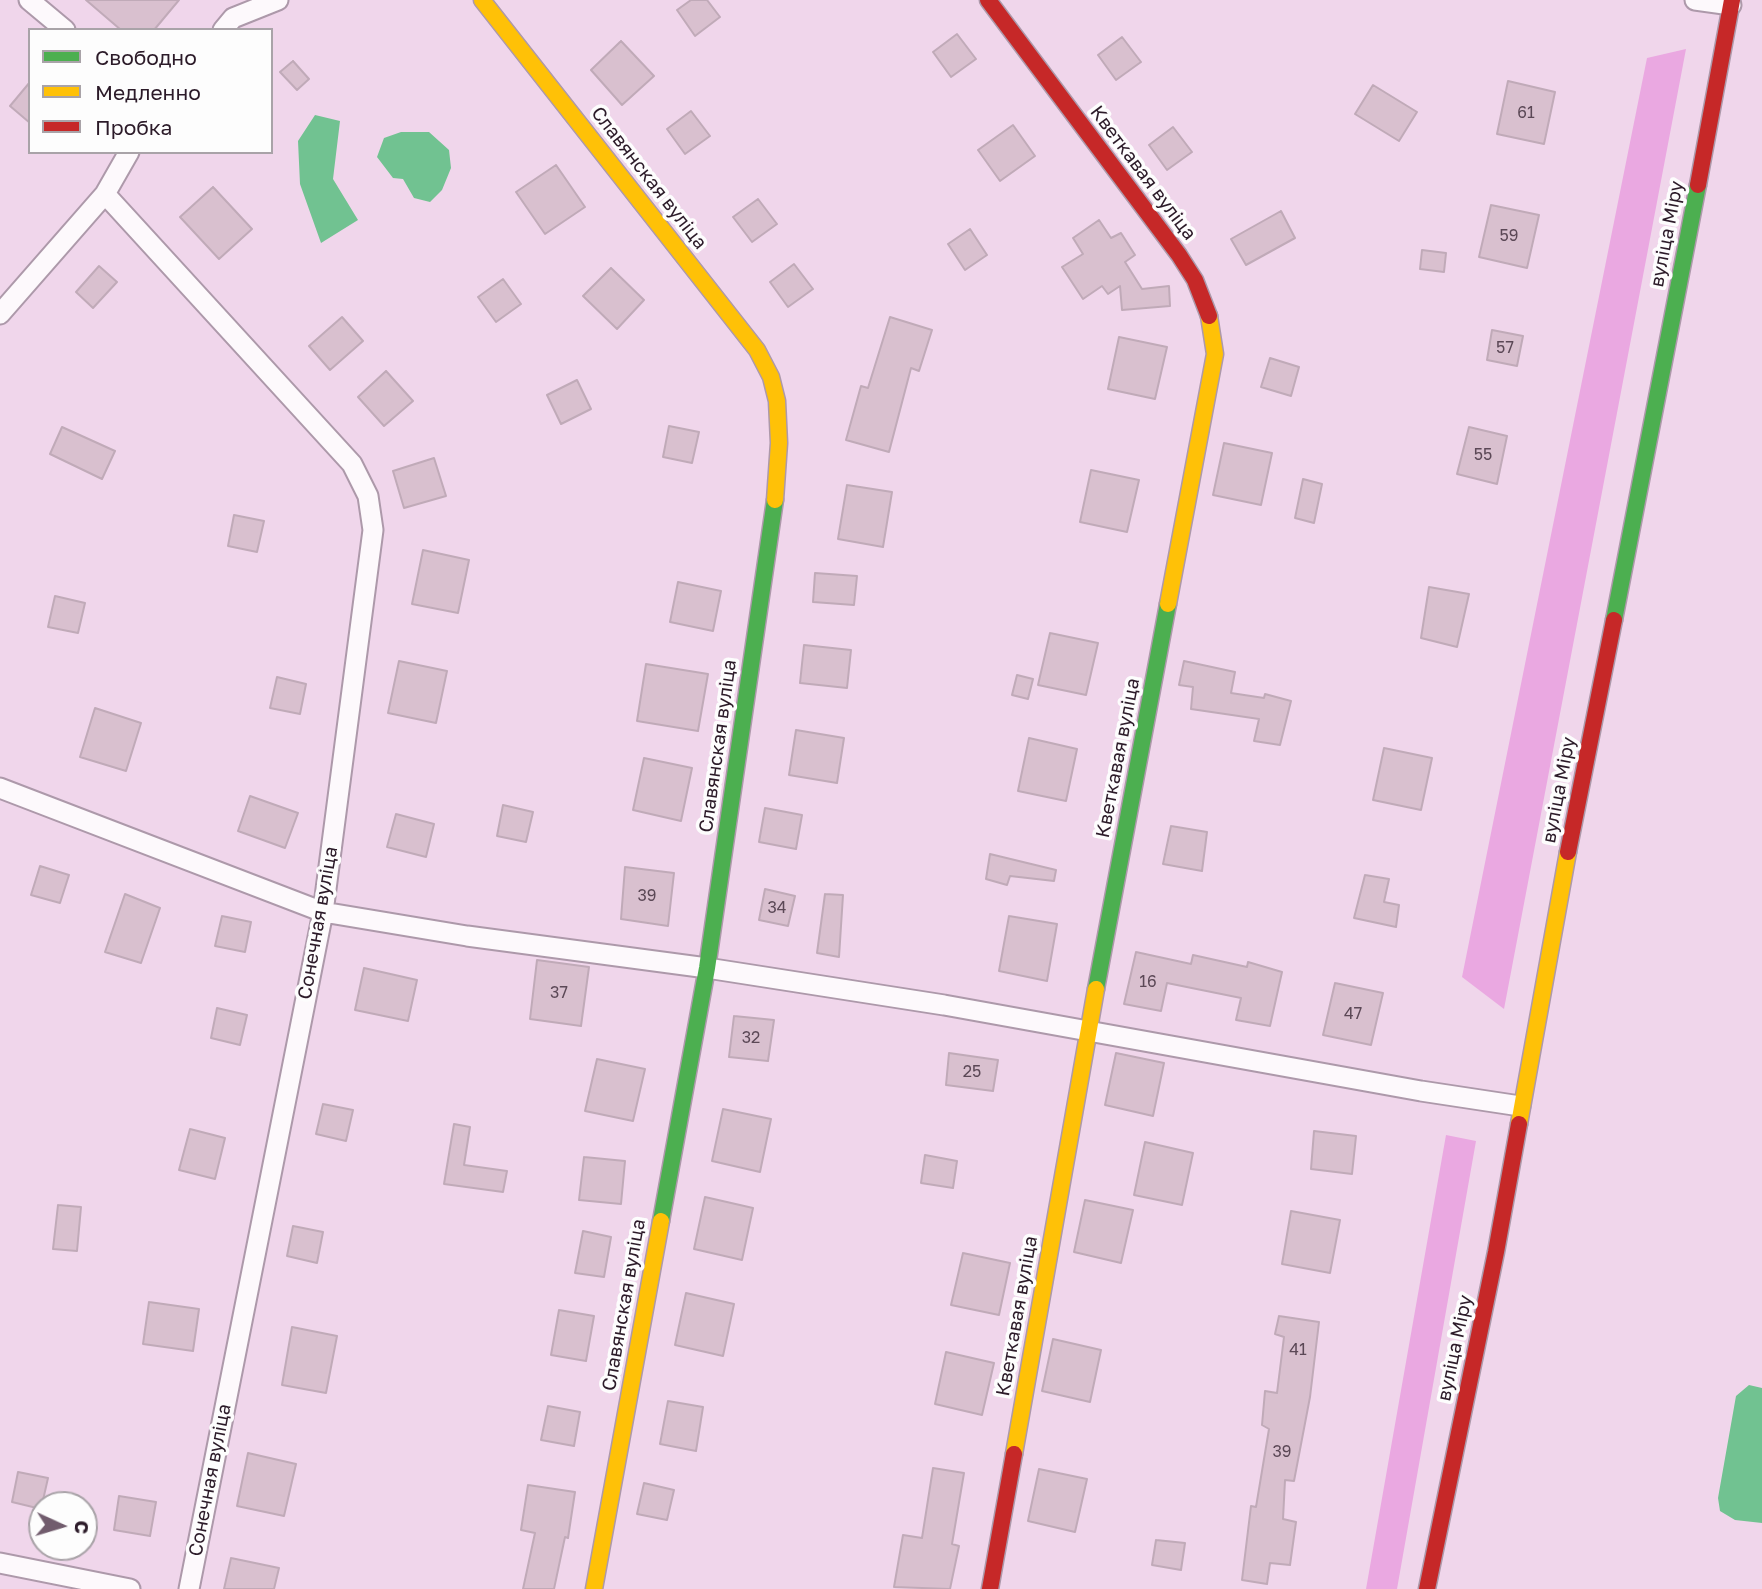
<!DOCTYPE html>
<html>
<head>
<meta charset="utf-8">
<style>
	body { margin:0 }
	#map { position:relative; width:1762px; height:1589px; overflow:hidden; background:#f0d6eb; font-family:"Golos Text",sans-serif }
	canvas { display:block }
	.legend { position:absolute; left:28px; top:28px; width:245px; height:126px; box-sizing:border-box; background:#fdfdfd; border:2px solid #a9a3a8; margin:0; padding:9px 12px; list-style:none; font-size:21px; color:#2c1b29 }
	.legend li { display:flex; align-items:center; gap:14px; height:35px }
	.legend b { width:35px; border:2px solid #a9a3a8 }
	.north { position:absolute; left:28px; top:1491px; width:70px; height:70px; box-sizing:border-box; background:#fdfdfd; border:2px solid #a9a3a8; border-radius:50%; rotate:94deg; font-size:19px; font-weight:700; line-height:28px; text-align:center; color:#2c1b29 }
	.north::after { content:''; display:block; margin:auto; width:24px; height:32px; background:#715c6d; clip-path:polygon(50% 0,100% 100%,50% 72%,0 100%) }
</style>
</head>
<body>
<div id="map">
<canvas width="1762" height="1589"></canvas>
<ul class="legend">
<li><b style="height:9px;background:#4caf50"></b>Свободно</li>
<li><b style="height:9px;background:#ffc107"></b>Медленно</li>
<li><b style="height:9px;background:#c62828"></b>Пробка</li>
</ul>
<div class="north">С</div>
</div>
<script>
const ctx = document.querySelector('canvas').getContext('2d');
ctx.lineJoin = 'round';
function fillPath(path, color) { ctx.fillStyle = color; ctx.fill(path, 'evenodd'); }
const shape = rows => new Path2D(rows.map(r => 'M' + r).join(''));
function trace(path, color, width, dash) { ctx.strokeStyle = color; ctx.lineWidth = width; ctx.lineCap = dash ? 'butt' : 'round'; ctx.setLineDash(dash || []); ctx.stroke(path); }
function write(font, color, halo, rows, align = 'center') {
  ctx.font = font + ' "Golos Text",sans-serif'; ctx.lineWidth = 7; ctx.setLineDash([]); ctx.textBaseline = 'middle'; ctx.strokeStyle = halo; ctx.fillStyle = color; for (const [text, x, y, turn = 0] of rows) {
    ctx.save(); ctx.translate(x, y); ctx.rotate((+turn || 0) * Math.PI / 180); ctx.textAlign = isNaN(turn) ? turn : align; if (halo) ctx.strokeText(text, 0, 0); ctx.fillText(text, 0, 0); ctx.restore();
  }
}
fillPath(shape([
	[1686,49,1504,1009,1462,977,1647,58],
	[1446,1135,1476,1141,1397,1589,1366,1589]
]), '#eaa8e1');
fillPath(shape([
	[315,115,340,121,333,179,358,220,321,243,300,184,298,141],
	[401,132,429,132,449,150,451,168,442,190,430,202,414,198,403,179,393,178,377,157,384,138],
	[1749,1385,1762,1388,1762,1523,1735,1520,1720,1511,1718,1498,1736,1396]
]), '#71c291');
const building = shape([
	[86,0,179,0,154,30,121,30,86,0],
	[691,0,707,0,720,17,695,36,677,10,691,0],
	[957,34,976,59,951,77,933,52,957,34],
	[1122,37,1141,62,1116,80,1098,55,1122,37],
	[621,41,654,76,622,105,591,70,621,41],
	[293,61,309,79,297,90,280,72,293,61],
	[1508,81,1555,92,1544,144,1497,134,1508,81],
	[30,82,30,123,10,106,30,82],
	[1373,85,1417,112,1399,141,1355,114,1373,85],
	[691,111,710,136,685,154,667,129,691,111],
	[1013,125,1035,156,1000,181,978,150,1013,125],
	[1173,127,1192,152,1167,170,1149,145,1173,127],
	[556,165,585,207,545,234,516,192,556,165],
	[213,187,252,229,219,259,180,217,213,187],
	[758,199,777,224,752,242,733,217,758,199],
	[1491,205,1539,215,1527,268,1479,257,1491,205],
	[1281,211,1295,238,1246,265,1231,239,1281,211],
	[1099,220,1111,238,1121,233,1135,255,1125,262,1142,289,1169,286,1170,306,1122,310,1120,286,1108,294,1102,286,1083,299,1062,267,1083,254,1073,238,1099,220],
	[970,229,987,255,965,270,948,244,970,229],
	[1422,250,1446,253,1444,272,1420,269,1422,250],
	[794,264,813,289,788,307,770,282,794,264],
	[99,266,117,282,93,308,76,292,99,266],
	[611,268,644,300,617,329,583,296,611,268],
	[503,279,521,304,496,322,478,297,503,279],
	[342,317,363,341,330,370,309,346,342,317],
	[890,317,932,330,919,371,911,368,889,452,846,440,861,386,868,388,890,317],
	[1492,330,1523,336,1517,366,1487,360,1492,330],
	[1119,337,1167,347,1155,399,1108,389,1119,337],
	[1270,358,1299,367,1291,396,1261,387,1270,358],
	[386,371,413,401,384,426,358,397,386,371],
	[577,380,591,409,561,424,547,395,577,380],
	[669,426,699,432,692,463,663,457,669,426],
	[62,427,115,451,102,479,50,454,62,427],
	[1469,427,1507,436,1497,484,1457,474,1469,427],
	[1224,443,1272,453,1261,505,1213,495,1224,443],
	[434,458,446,496,404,508,393,471,434,458],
	[1091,470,1139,480,1127,532,1080,522,1091,470],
	[1303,479,1322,484,1314,523,1295,518,1303,479],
	[847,485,892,492,883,547,838,539,847,485],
	[234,515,264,521,257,552,228,546,234,515],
	[423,550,469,560,458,613,412,604,423,550],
	[815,573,857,576,854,605,813,602,815,573],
	[678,582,721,591,713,631,670,622,678,582],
	[1429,587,1469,594,1457,647,1421,638,1429,587],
	[55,596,85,603,78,633,48,627,55,596],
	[1050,633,1098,643,1086,695,1038,685,1050,633],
	[804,645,851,650,847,688,800,683,804,645],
	[399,661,447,671,436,723,388,713,399,661],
	[1184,661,1235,672,1231,693,1264,698,1265,694,1291,701,1280,745,1254,741,1259,719,1191,709,1193,687,1179,685,1184,661],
	[646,664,708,674,698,731,637,721,646,664],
	[1017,675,1033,679,1028,699,1012,695,1017,675],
	[277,677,306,684,300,714,270,708,277,677],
	[95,708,141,723,126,771,80,757,95,708],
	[796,730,844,738,837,783,789,775,796,730],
	[1029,738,1077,749,1066,801,1018,791,1029,738],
	[1384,748,1432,758,1421,810,1373,800,1384,748],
	[644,758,692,768,681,821,633,810,644,758],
	[250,796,298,813,285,848,238,831,250,796],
	[503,805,533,812,526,842,497,836,503,805],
	[765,808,802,815,796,849,759,842,765,808],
	[396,814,434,824,426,857,387,847,396,814],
	[1171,826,1207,832,1202,871,1163,864,1171,826],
	[990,854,1056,870,1054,881,1010,876,1007,885,986,879,990,854],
	[40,866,69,875,60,903,31,895,40,866],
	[625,867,674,873,668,926,621,919,625,867],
	[1365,875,1389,879,1384,902,1399,905,1396,927,1354,918,1365,875],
	[765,889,795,896,788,926,759,920,765,889],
	[125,894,160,908,141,963,105,952,125,894],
	[825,894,843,895,839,957,817,953,825,894],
	[222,916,251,922,245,952,215,946,222,916],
	[1009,916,1057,924,1047,981,999,971,1009,916],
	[1136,952,1191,964,1193,955,1247,967,1248,962,1282,972,1270,1026,1236,1020,1241,998,1167,983,1161,1011,1124,1004,1136,952],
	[537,960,589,967,581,1026,530,1019,537,960],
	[364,968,417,980,408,1021,355,1010,364,968],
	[1335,983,1383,993,1371,1045,1323,1035,1335,983],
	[217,1008,247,1015,240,1045,211,1038,217,1008],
	[734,1016,774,1020,768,1061,729,1057,734,1016],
	[949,1053,998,1060,993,1091,946,1085,949,1053],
	[1116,1053,1164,1063,1153,1116,1105,1105,1116,1053],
	[597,1059,645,1069,633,1121,585,1111,597,1059],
	[323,1104,353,1110,346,1141,316,1134,323,1104],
	[723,1109,771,1119,760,1172,712,1161,723,1109],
	[454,1124,470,1127,464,1165,507,1171,503,1192,444,1184,454,1124],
	[190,1129,225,1138,215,1179,179,1170,190,1129],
	[1314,1131,1356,1136,1352,1174,1311,1169,1314,1131],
	[1145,1142,1193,1153,1182,1205,1134,1195,1145,1142],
	[925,1155,957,1161,953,1188,921,1183,925,1155],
	[584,1157,625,1161,621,1204,579,1200,584,1157],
	[705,1197,753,1208,742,1260,694,1249,705,1197],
	[1085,1200,1133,1210,1121,1263,1074,1252,1085,1200],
	[58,1205,81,1207,77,1251,53,1249,58,1205],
	[1291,1211,1340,1220,1330,1273,1282,1264,1291,1211],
	[293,1226,323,1232,317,1263,287,1256,293,1226],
	[583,1231,611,1237,604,1277,575,1273,583,1231],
	[963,1253,1010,1263,999,1315,951,1305,963,1253],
	[686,1293,734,1304,723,1356,675,1345,686,1293],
	[149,1302,199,1309,193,1351,143,1344,149,1302],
	[559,1310,594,1316,586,1361,551,1355,559,1310],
	[1279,1316,1319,1322,1310,1397,1294,1481,1285,1480,1283,1519,1296,1522,1290,1565,1270,1563,1267,1584,1242,1580,1251,1506,1256,1507,1269,1429,1262,1425,1265,1391,1277,1393,1284,1337,1275,1334,1279,1316],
	[292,1327,337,1336,326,1393,282,1385,292,1327],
	[1053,1339,1101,1350,1090,1402,1042,1391,1053,1339],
	[946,1352,994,1363,982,1415,935,1404,946,1352],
	[668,1401,703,1407,696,1451,660,1444,668,1401],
	[548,1406,580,1412,574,1446,541,1440,548,1406],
	[248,1453,296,1464,284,1516,237,1506,248,1453],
	[933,1468,964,1473,952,1544,959,1546,950,1589,894,1587,903,1535,922,1538,933,1468],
	[1039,1469,1087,1479,1075,1532,1028,1521,1039,1469],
	[18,1472,48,1478,41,1509,12,1502,18,1472],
	[644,1483,674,1490,667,1520,637,1514,644,1483],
	[528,1485,575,1492,568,1538,565,1537,554,1589,523,1589,535,1533,521,1530,528,1485],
	[119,1496,156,1502,150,1536,114,1530,119,1496],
	[1156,1540,1185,1543,1181,1570,1152,1565,1156,1540],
	[231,1558,279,1568,274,1589,224,1589,231,1558]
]);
fillPath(building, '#d9c0cf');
trace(building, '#c0aab8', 2);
const street = shape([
	[29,0,65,30],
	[1695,0,1731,5],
	[223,30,233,18,278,0],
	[105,194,352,464,368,496,373,530,323,912,189,1589],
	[0,314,105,194,129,152],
	[0,788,323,912,467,936,707,968,944,1005,1421,1091,1520,1106],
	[0,1563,130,1589]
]);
const fast = shape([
	[1614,620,1698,185],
	[1096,989,1168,604],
	[661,1221,707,968,775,500]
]);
const slow = shape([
	[482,0,757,350,771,377,777,401,779,443,775,500],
	[1168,604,1215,354,1209,316],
	[1519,1124,1568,852],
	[1014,1454,1096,989],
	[594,1589,661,1221]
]);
const jam = shape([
	[988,0,1179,255,1195,280,1209,316],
	[1698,185,1732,0],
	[1568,852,1614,620],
	[990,1589,1014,1454],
	[1427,1589,1496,1252,1519,1124]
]);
trace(street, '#ad99aa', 23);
trace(fast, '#ad99aa', 19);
trace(slow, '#ad99aa', 19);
trace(jam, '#ad99aa', 19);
trace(street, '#fdf9fc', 19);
trace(fast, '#4caf50', 16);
trace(slow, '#ffc107', 16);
trace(jam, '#c62828', 16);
write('16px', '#5b4856', null, [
	["61",1526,113],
	["59",1509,236],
	["57",1505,348],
	["55",1483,455],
	["39",647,896],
	["34",777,908],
	["16",1148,982],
	["37",559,993],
	["47",1353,1014],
	["32",751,1038],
	["25",972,1072],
	["41",1298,1350],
	["39",1282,1452]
]);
write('19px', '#2c1b29', '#fdfdfd', [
	["Кветкавая вуліца",1143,173,53],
	["Славянская вуліца",649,178,52],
	["вуліца Міру",1667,234,-79],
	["Славянская вуліца",718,746,-82],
	["Кветкавая вуліца",1118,758,-79],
	["вуліца Міру",1559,790,-79],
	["Сонечная вуліца",318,923,-80],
	["Славянская вуліца",624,1305,-80],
	["Кветкавая вуліца",1017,1316,-80],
	["вуліца Міру",1455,1348,-78],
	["Сонечная вуліца",210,1480,-79]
]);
</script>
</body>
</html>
